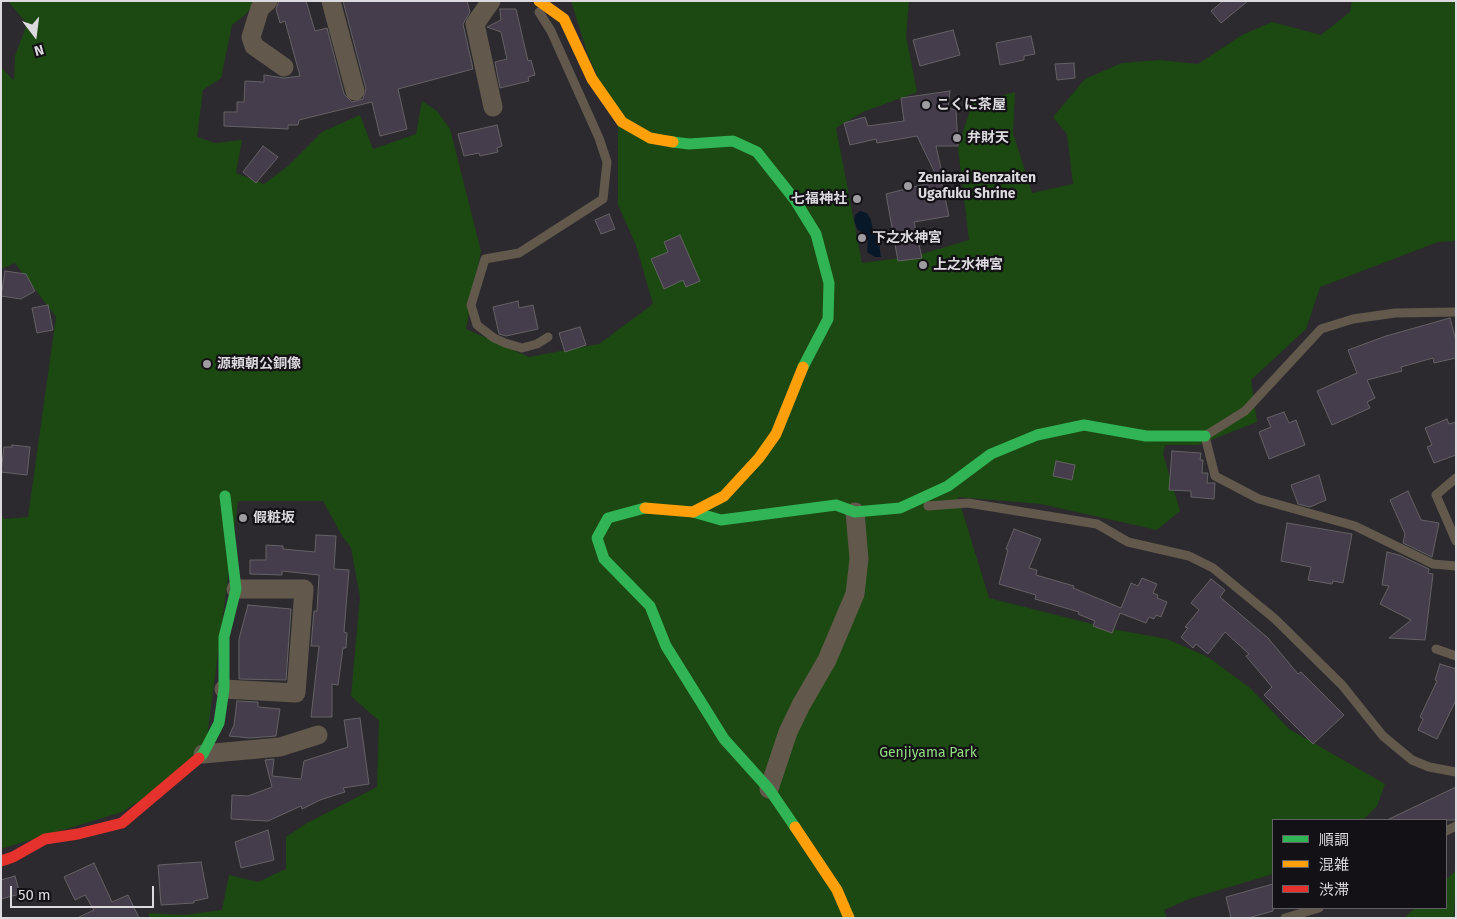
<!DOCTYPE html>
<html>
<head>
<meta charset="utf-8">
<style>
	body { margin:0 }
	#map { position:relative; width:1457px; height:919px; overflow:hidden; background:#2c2a2e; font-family:"Fira Sans","Noto Sans JP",sans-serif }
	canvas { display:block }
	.frame { position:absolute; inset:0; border:2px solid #dcd9df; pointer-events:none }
	.legend { position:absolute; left:1272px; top:819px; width:175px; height:90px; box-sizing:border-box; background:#131115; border:1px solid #636166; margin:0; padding:6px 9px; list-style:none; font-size:15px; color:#dcd9df }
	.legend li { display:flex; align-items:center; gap:10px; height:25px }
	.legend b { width:25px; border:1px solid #636166 }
	.north { position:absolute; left:10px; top:10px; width:50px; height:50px; -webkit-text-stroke:4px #131115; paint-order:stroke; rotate:165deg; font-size:14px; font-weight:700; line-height:20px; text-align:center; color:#dcd9df }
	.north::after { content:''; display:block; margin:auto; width:18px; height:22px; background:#dcd9df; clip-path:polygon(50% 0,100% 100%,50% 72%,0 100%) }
	.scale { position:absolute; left:10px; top:886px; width:144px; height:22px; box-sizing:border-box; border:2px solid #dcd9df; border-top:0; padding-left:6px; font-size:15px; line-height:18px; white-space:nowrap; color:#dcd9df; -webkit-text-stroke:4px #131115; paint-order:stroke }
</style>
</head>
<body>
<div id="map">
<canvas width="1457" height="919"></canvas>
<div class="frame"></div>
<ul class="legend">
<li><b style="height:6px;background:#30b455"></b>順調</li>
<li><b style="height:6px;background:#ff9f0a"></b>混雑</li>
<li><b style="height:6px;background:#e5322d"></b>渋滞</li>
</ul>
<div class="north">N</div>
<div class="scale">50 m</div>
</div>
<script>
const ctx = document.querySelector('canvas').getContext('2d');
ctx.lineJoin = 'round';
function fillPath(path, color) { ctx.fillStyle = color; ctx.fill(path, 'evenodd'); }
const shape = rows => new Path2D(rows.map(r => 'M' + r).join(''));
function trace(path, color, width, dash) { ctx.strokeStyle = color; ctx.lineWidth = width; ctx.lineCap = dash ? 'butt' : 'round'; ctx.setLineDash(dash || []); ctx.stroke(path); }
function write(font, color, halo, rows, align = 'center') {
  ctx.font = font + ' "Fira Sans","Noto Sans JP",sans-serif'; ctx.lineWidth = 4.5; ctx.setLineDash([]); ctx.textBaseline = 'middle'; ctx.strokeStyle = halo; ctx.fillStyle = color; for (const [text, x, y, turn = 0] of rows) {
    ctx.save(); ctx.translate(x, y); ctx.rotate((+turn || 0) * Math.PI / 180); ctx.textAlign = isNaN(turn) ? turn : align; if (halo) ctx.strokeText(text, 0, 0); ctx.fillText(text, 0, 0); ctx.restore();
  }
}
fillPath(shape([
	[8,1,256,1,245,15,232,25,221,78,203,90,197,137,215,143,242,140,236,173,264,184,288,166,322,132,360,115,373,149,416,134,422,101,437,111,450,129,481,251,466,329,529,357,599,344,653,304,636,245,618,205,618,123,588,55,571,1,909,1,906,36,917,92,863,112,836,128,862,263,915,256,969,240,958,148,972,104,1015,92,1013,133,1032,193,1073,184,1067,134,1053,117,1085,79,1122,63,1159,60,1198,64,1242,35,1272,22,1321,35,1350,12,1352,1,1456,1,1456,241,1438,242,1320,287,1306,329,1251,380,1257,422,1198,445,1165,445,1163,454,1180,511,1157,530,1041,504,958,497,989,598,1112,629,1167,639,1208,657,1250,688,1289,729,1385,784,1377,806,1363,820,1273,820,1273,874,1189,899,1164,910,1167,918,149,918,149,913,184,915,222,910,229,875,258,882,286,869,286,837,307,823,377,787,379,721,351,696,360,597,351,548,341,534,323,501,238,501,204,760,122,812,1,849,1,514,4,519,28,517,56,317,15,263,1,269,1,67,14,81,15,56,27,24],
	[1456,870,1454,918,1404,918,1415,908,1446,908,1446,880]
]), '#1c4811');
fillPath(shape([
	[860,211,867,213,871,220,873,230,878,236,881,257,875,257,867,252,868,240,864,234,857,229,854,220,855,215]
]), '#081829');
const building = shape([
	[279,1,306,1,315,31,327,28,344,94,352,102,363,99,366,89,343,1,467,1,470,12,463,24,473,69,398,89,407,129,380,136,372,102,299,120,298,125,288,125,288,129,224,126,224,112,237,112,237,102,244,102,245,81,264,82,264,75,284,78,300,76,285,21,280,23,276,9,279,1],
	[1223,1,1248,1,1221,23,1211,11,1223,1],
	[500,9,516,9,528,61,531,60,535,75,528,77,529,81,500,88,495,62,507,59,501,32,487,27,501,20,500,9],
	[953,30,960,55,920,66,913,40,953,30],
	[1031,36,1035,54,1024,56,1024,60,1000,65,996,43,1031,36],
	[1074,63,1075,78,1057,80,1055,64,1074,63],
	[950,91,948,108,956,110,958,146,936,146,942,173,936,175,917,136,877,143,876,139,850,145,844,123,865,117,868,126,904,121,901,98,950,91],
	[497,125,502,146,497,148,498,152,480,156,479,153,464,156,458,134,497,125],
	[263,146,278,157,256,183,243,172,263,146],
	[941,180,949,216,914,222,922,258,898,261,886,194,941,180],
	[609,214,615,229,601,234,595,220,609,214],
	[680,235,700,281,686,287,683,280,664,289,651,259,668,252,664,242,680,235],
	[5,271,26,274,35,291,21,299,1,296,5,271],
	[518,301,519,308,533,305,538,329,506,336,499,334,493,307,518,301],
	[48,305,53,330,37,333,32,308,48,305],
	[1450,318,1456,341,1456,358,1434,363,1433,358,1401,367,1402,371,1367,380,1375,398,1367,402,1370,408,1332,425,1317,391,1357,373,1348,350,1386,336,1450,318],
	[580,327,586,345,565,352,559,333,580,327],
	[1284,412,1289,423,1296,420,1305,445,1269,459,1259,432,1271,427,1267,418,1284,412],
	[1447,419,1449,424,1456,422,1456,455,1434,463,1427,447,1432,445,1425,428,1447,419],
	[12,445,30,447,27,475,1,472,4,447,12,447,12,445],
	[1172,451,1201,453,1200,460,1203,460,1202,473,1208,473,1207,483,1215,483,1214,499,1191,497,1191,491,1169,490,1172,451],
	[1056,461,1075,465,1072,480,1053,476,1056,461],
	[1319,475,1326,500,1310,507,1298,504,1291,485,1319,475],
	[1408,491,1421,520,1439,523,1432,557,1403,543,1405,534,1390,500,1408,491],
	[1287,523,1352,534,1343,583,1333,581,1332,584,1308,580,1311,567,1281,561,1287,523],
	[1014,529,1041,539,1029,568,1037,570,1036,575,1074,586,1073,588,1121,608,1131,583,1138,586,1142,578,1157,584,1153,593,1158,595,1157,598,1167,602,1161,617,1156,615,1154,619,1149,617,1146,623,1120,613,1112,633,1093,626,1095,621,1078,614,1079,612,1035,599,1036,595,999,584,1008,550,1006,549,1014,529],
	[316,535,336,536,334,569,349,570,344,632,347,633,346,648,343,648,338,685,332,684,332,717,311,717,319,646,311,646,314,611,317,611,319,575,282,571,282,575,250,574,250,560,266,560,266,545,283,546,283,549,315,552,316,535],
	[1387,552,1399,555,1429,569,1428,573,1433,574,1425,640,1389,638,1411,620,1380,604,1389,586,1382,585,1387,552],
	[1211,579,1225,590,1220,597,1268,638,1298,674,1301,672,1344,715,1313,744,1264,695,1272,687,1246,656,1249,654,1225,632,1208,654,1196,644,1193,648,1181,637,1188,628,1185,627,1199,610,1191,603,1211,579],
	[248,605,291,609,286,680,239,679,239,639,248,605],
	[1440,664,1456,669,1456,700,1437,739,1418,730,1423,719,1420,717,1437,681,1435,680,1440,664],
	[237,701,258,702,258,707,280,709,276,736,250,738,229,736,234,725,237,701],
	[360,718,369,784,343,788,345,792,320,800,302,809,301,806,268,821,231,819,232,795,248,796,272,787,265,760,274,759,272,776,301,779,304,761,348,747,344,720,360,718],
	[1456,787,1456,820,1387,820,1456,787],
	[268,830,274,860,241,868,235,842,268,830],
	[201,862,208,898,194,901,194,903,161,905,158,865,201,862],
	[94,863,112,902,128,895,139,918,77,918,94,910,85,895,75,900,64,877,94,863],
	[15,876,20,894,1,899,1,880,15,876],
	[1273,884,1273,911,1248,918,1231,918,1226,897,1273,884]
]);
fillPath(building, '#453d4b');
trace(building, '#646265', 1);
trace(shape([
	[539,12,551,31,599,138,607,162,603,199,519,253,485,259,471,305,477,325,494,338,505,343,522,348,537,344,548,337],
	[1456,312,1395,313,1353,319,1321,329,1245,411,1205,436,1215,476,1259,499,1355,526,1433,564,1456,566],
	[1456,478,1436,495,1456,541],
	[928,506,968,503,1097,524,1128,542,1189,556,1213,568,1275,619,1342,685,1383,736,1412,760,1429,767,1456,772],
	[1436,649,1456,656],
	[1446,831,1456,826],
	[1285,918,1319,908]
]), '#62594c', 9);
trace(shape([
	[268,1,260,8,251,37,254,46,284,67],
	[331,1,355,91],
	[491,1,475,24,493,107],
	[224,689,296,693,304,589,236,589],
	[203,754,280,747,318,735],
	[769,789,788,732,801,705,827,660,855,594,859,559,855,512]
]), '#62594c', 19);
trace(shape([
	[673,142,689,144,733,141,757,152,795,200,816,234,829,283,828,319,803,367],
	[645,508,608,518,597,538,604,559,650,606,666,646,724,739,769,789,795,827],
	[693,512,721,520,836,505,855,512,900,508,948,486,991,454,1037,435,1084,425,1146,436,1205,436],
	[199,758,203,754,219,723,224,689,224,637,236,589,225,496]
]), '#30b455', 11);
trace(shape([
	[539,1,564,19,592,79,622,122,650,138,673,142],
	[645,508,693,512,724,496,759,458,776,434,803,367],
	[795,827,837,890,849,918]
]), '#ff9f0a', 11);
trace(shape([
	[1,861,13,857,45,839,78,834,122,823,199,758]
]), '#e5322d', 11);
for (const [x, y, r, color] of [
	[926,105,5,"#9e9ca1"],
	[957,138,5,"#9e9ca1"],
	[908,186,5,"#9e9ca1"],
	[857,199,5,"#9e9ca1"],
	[862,238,5,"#9e9ca1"],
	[923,265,5,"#9e9ca1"],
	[207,364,5,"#9e9ca1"],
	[243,518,5,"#9e9ca1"]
]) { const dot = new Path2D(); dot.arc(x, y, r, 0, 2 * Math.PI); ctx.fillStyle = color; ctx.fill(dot); trace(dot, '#131115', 2); }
write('bold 14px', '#dcd9df', '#131115', [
	["こくに茶屋",936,105],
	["弁財天",967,138],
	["Zeniarai Benzaiten",918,178],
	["Ugafuku Shrine",918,194],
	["七福神社",847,199,"right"],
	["下之水神宮",872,238],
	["上之水神宮",933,265],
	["源頼朝公銅像",217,364],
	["假粧坂",253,518]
], 'left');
write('14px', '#91db81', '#131115', [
	["Genjiyama Park",928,753]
]);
</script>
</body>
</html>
